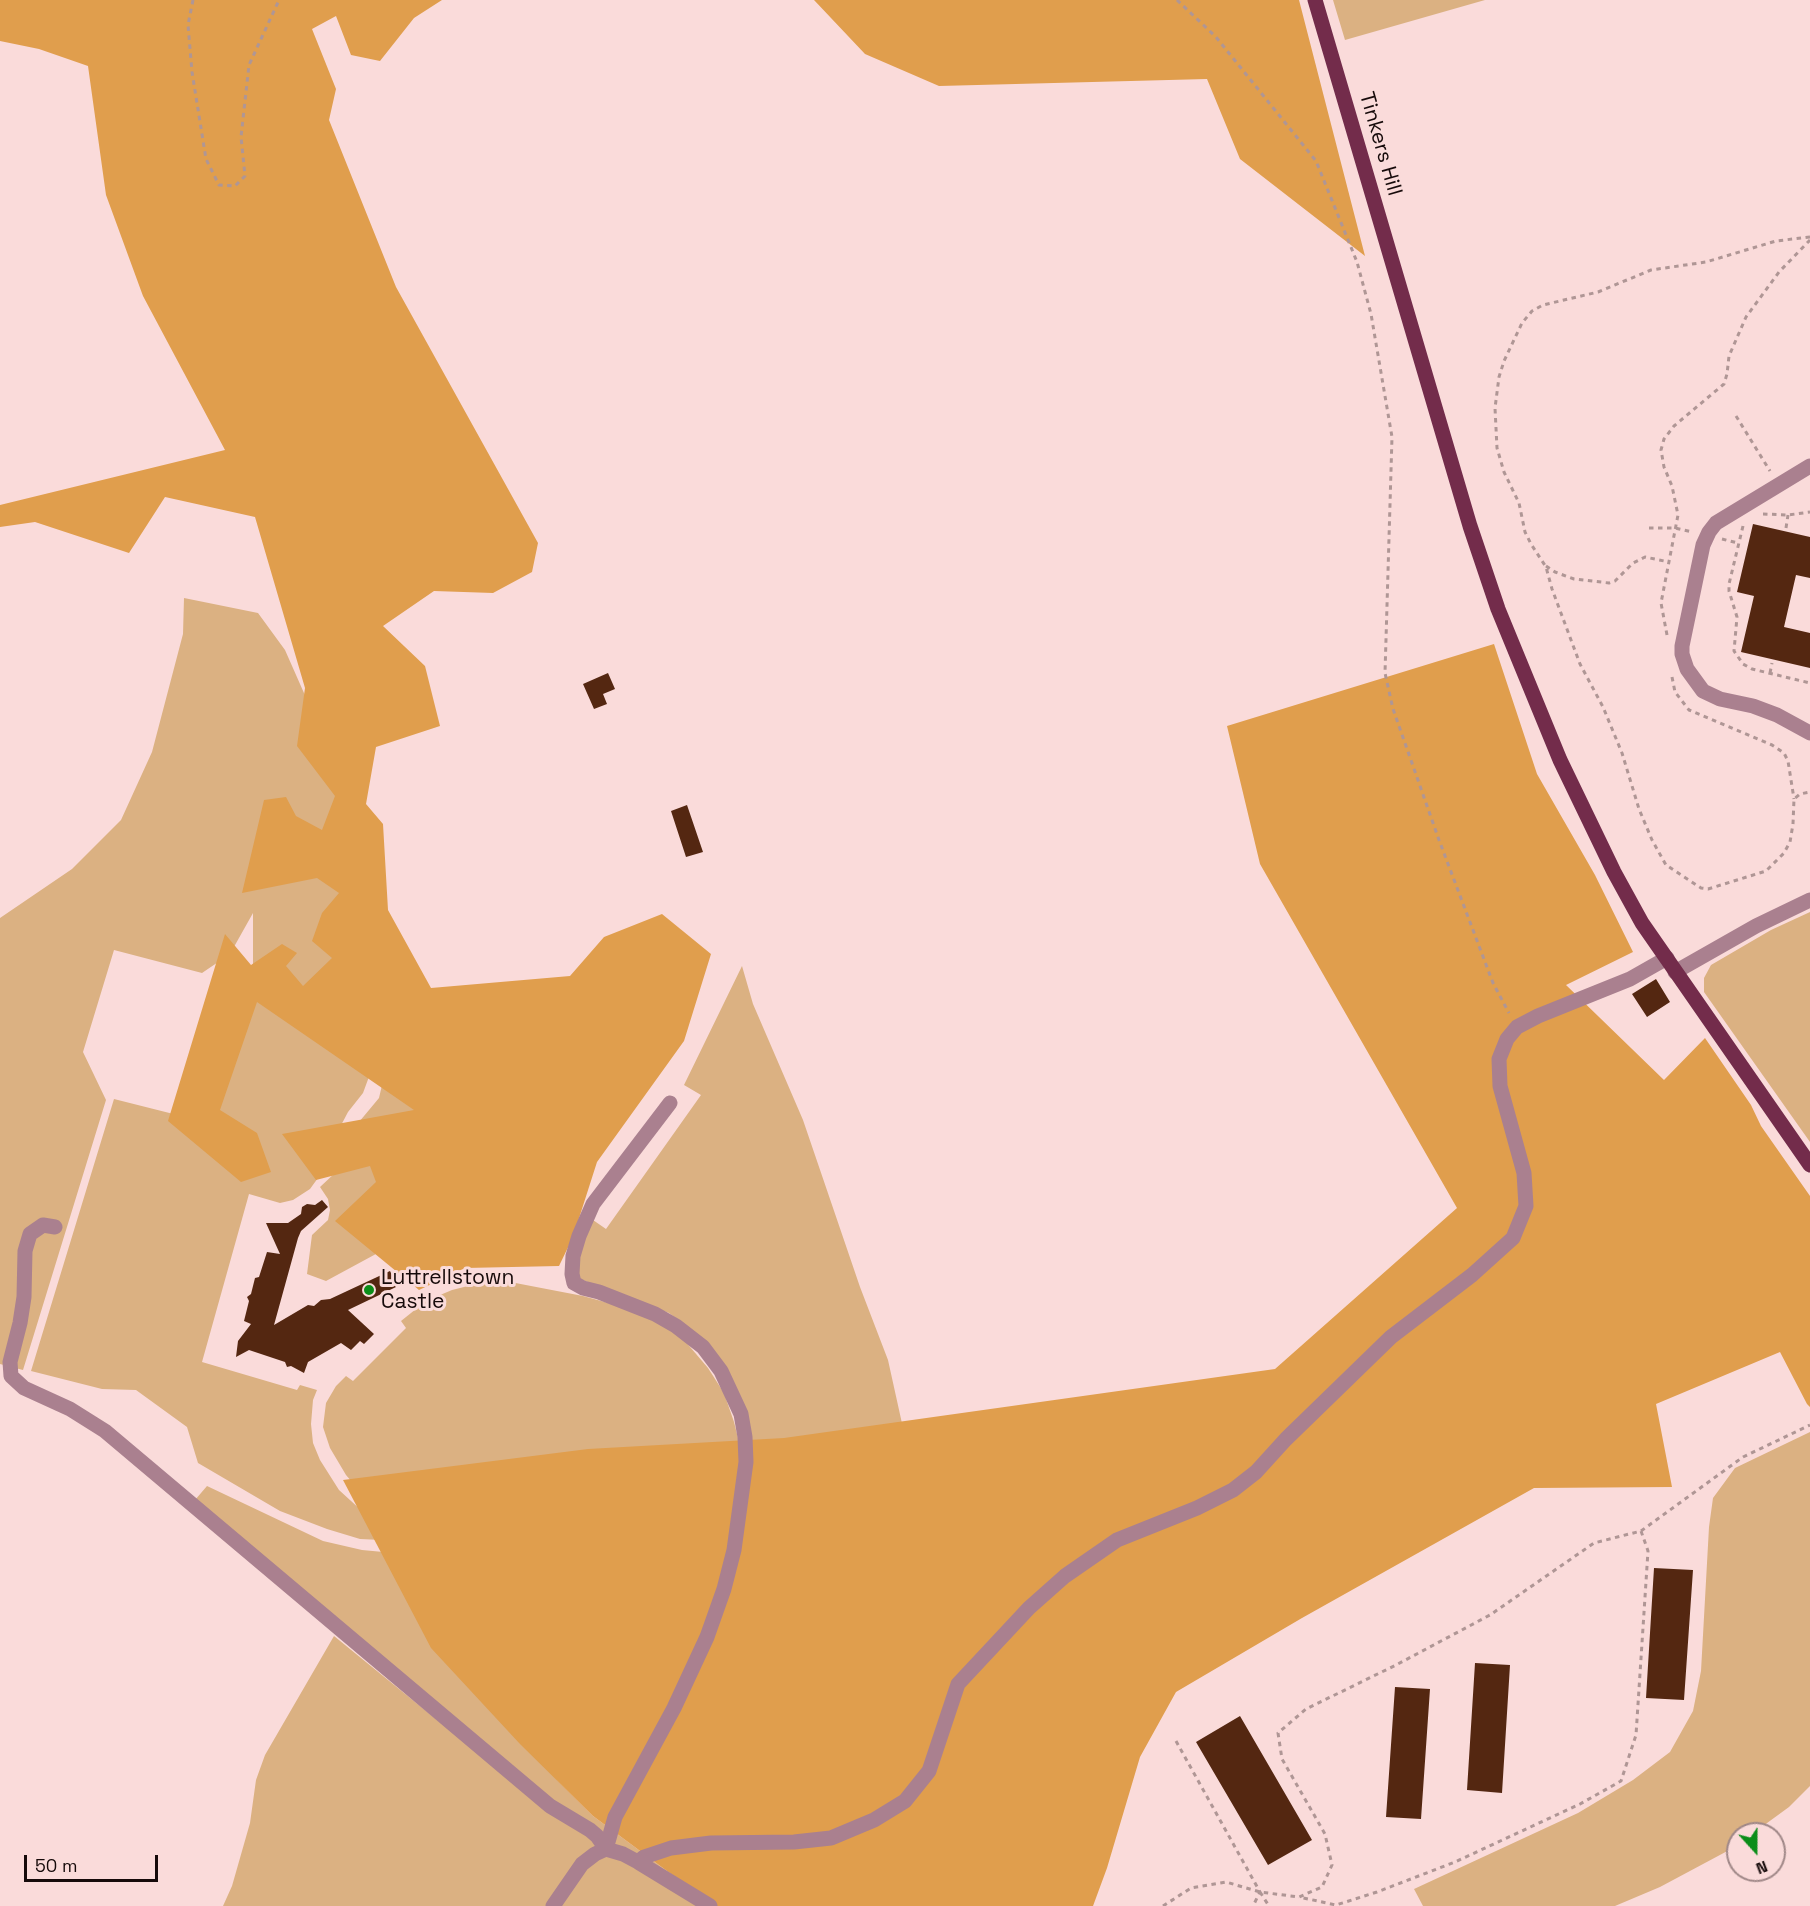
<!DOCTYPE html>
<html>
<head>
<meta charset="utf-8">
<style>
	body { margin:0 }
	#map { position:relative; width:1810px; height:1906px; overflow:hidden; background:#fadbda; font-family:"Space Grotesk",sans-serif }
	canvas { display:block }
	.north { position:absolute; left:1726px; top:1822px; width:60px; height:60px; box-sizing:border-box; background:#fadbda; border:2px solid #9f8787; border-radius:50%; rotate:159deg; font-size:16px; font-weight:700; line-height:24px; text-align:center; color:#160a0a }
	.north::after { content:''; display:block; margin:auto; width:21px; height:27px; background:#0b8d19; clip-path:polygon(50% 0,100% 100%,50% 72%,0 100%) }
	.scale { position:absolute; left:24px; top:1855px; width:134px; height:27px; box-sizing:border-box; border:3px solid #160a0a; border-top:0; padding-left:8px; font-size:18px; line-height:21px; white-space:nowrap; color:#160a0a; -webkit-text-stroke:4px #fadbda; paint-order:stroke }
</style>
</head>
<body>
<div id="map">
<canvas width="1810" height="1906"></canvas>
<div class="north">N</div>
<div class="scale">50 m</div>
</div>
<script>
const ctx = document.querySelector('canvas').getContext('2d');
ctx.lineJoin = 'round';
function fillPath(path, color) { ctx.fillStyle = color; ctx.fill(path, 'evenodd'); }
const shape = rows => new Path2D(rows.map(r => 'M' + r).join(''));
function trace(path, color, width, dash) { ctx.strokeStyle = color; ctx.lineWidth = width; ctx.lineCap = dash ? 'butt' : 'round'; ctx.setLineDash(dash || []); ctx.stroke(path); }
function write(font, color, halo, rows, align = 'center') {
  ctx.font = font + ' "Space Grotesk",sans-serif'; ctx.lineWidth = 6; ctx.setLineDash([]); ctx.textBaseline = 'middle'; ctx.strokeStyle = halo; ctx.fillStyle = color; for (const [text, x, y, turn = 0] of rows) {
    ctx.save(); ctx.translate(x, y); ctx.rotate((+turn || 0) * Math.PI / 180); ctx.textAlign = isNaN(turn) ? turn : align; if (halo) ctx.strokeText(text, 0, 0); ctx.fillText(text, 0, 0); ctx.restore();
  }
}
fillPath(shape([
	[1333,0,1485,0,1345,40],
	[184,598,258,613,285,650,315,718,358,771,370,1074,363,1093,348,1112,337,1133,323,1171,310,1189,293,1200,280,1203,249,1194,202,1362,297,1390,300,1385,317,1390,313,1400,311,1424,313,1443,320,1460,339,1490,362,1511,403,1541,360,1539,327,1529,280,1511,198,1463,187,1427,136,1390,102,1389,31,1371,114,1099,213,1124,253,974,253,913,230,954,202,973,114,950,83,1052,106,1100,23,1370,0,1364,0,918,72,869,121,820,152,752,183,634],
	[1810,912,1810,1142,1704,992,1704,978,1711,965,1771,930],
	[742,966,753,1004,803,1120,860,1287,888,1360,903,1428,751,1454,701,1337,669,1313,580,1279,577,1265,581,1244,593,1220,606,1229,701,1095,684,1085],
	[386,1068,429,1068,411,1235,326,1281,307,1274,312,1235,328,1220,330,1210,328,1199,320,1187,335,1173,354,1128,379,1098],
	[505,1281,583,1296,623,1307,662,1324,685,1341,708,1368,724,1393,734,1422,738,1438,738,1463,358,1489,346,1475,330,1448,323,1427,326,1403,336,1386,346,1376,353,1381,406,1328,401,1321,426,1301,452,1290,476,1284],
	[1810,1432,1810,1786,1789,1807,1752,1834,1738,1834,1738,1845,1733,1848,1660,1887,1615,1906,1423,1906,1414,1889,1578,1813,1633,1780,1670,1752,1693,1711,1701,1671,1709,1527,1713,1498,1735,1468],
	[207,1486,323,1541,362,1550,394,1553,558,1781,593,1816,698,1894,717,1906,223,1906,232,1886,250,1823,256,1780,265,1755,334,1636,501,1772,195,1500]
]), '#dbb182');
fillPath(shape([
	[0,0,442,0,414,18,380,61,351,55,336,16,312,29,336,89,329,120,396,287,538,543,532,572,493,593,434,591,383,626,425,666,440,726,376,747,366,804,383,824,388,910,431,988,570,976,604,937,662,914,711,954,684,1041,597,1162,573,1237,559,1266,465,1268,419,1290,335,1221,376,1182,370,1166,316,1180,282,1134,414,1110,257,1002,220,1110,257,1133,271,1172,241,1182,168,1121,225,934,251,965,282,944,297,953,286,966,303,986,332,958,312,941,322,913,339,893,317,878,242,893,264,800,286,797,296,816,322,830,335,796,297,746,305,688,255,517,165,497,129,553,35,522,0,527,0,505,225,450,143,296,106,195,88,66,39,49,0,41],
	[814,0,1299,0,1365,256,1240,159,1207,79,939,86,865,54],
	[1494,644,1537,774,1595,875,1633,952,1566,985,1664,1080,1705,1038,1751,1105,1761,1126,1810,1196,1810,1407,1807,1404,1780,1352,1656,1404,1672,1487,1534,1488,1302,1618,1176,1692,1140,1757,1107,1868,1093,1906,717,1906,698,1894,593,1816,520,1744,431,1648,343,1480,588,1449,784,1438,1275,1369,1457,1208,1260,864,1227,726]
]), '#e09e4d');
fillPath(shape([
	[1753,524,1810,537,1810,578,1796,575,1784,627,1810,633,1810,668,1741,652,1754,596,1737,592],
	[608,673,615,689,603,694,607,704,594,709,583,684],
	[687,805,703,852,686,857,671,811],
	[1656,979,1670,1002,1647,1017,1632,994],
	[322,1200,328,1207,301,1231,298,1238,274,1325,308,1305,314,1306,321,1300,330,1299,390,1271,396,1283,394,1284,396,1287,348,1310,374,1334,364,1344,360,1341,351,1350,341,1343,308,1362,304,1373,291,1366,287,1367,285,1362,249,1350,236,1357,238,1341,251,1324,244,1321,249,1301,247,1297,251,1294,255,1278,259,1277,267,1252,280,1254,266,1223,288,1223,301,1214,302,1207,307,1204,315,1205],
	[1654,1568,1693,1570,1684,1700,1646,1698],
	[1475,1663,1510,1665,1502,1793,1467,1790],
	[1395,1687,1430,1689,1421,1819,1386,1817],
	[1240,1716,1312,1840,1268,1865,1196,1742]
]), '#542711');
trace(shape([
	[193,0,188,25,192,72,206,159,219,185,235,186,245,176,241,137,249,65,279,0],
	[1177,0,1216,37,1316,161,1357,262,1371,314,1392,437,1385,673,1393,709,1439,840,1493,983,1509,1013],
	[1810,237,1776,241,1706,262,1651,270,1598,292,1543,305,1532,311,1522,323,1504,361,1499,377,1495,408,1497,448,1504,472,1519,503,1525,532,1531,544,1546,567,1552,589,1580,664,1603,707,1622,753,1639,809,1652,840,1666,865,1701,888,1708,889,1766,871,1784,853,1790,842,1793,824,1794,799,1800,794,1810,792],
	[1736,416,1770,471],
	[1763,514,1788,515,1810,512],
	[1743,526,1729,584,1729,591,1737,617,1734,651,1743,664,1752,669,1810,683],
	[1649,528,1675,528,1692,532],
	[1786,528,1788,515],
	[1722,539,1738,543],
	[1546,566,1555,572,1574,579,1609,583,1615,581,1633,563,1645,557,1669,562],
	[1667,635,1661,603,1678,515,1672,486,1664,467,1661,450,1664,439,1674,426,1724,384,1727,374,1729,356,1746,317,1779,272,1810,240],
	[1770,673,1772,663],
	[1672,677,1675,692,1689,710,1772,745,1784,753,1788,761,1794,799],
	[1641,1531,1743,1457,1810,1425],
	[1176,1741,1260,1892,1253,1906],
	[1260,1892,1269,1906],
	[1163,1906,1191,1888,1226,1882,1260,1892,1299,1897,1322,1887,1332,1865,1325,1834,1282,1759,1278,1733,1306,1709,1396,1665,1490,1615,1594,1543,1641,1531,1648,1551,1636,1735,1621,1781,1580,1804,1455,1862,1377,1892,1336,1905,1299,1897]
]), '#af9695', 3, [4.5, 4.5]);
trace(shape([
	[1810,466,1716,523,1709,532,1703,545,1682,646,1682,654,1687,669,1703,691,1720,699,1753,706,1777,715,1810,733],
	[1675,972,1756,926,1810,900],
	[55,1227,43,1225,30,1234,25,1251,24,1297,20,1323,10,1362,11,1376,24,1388,70,1409,105,1431,550,1806,590,1830,597,1836,606,1849],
	[606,1849,615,1817,674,1708,707,1637,724,1589,734,1550,746,1462,745,1437,741,1414,721,1371,703,1347,676,1326,655,1314,599,1292,583,1288,574,1283,572,1274,573,1256,579,1236,593,1204,670,1103],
	[638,1862,644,1857,671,1848,711,1843,794,1842,831,1838,874,1820,905,1801,929,1771,958,1684,1029,1608,1065,1576,1117,1540,1197,1508,1233,1490,1256,1472,1286,1439,1391,1337,1472,1275,1513,1238,1526,1206,1524,1173,1500,1086,1499,1059,1507,1039,1517,1027,1538,1016,1630,979,1667,958],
	[553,1906,582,1864,595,1854,606,1849,623,1854,638,1862,710,1906]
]), '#aa808f', 15);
trace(shape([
	[1315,0,1470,526,1498,609,1560,760,1614,872,1642,923,1810,1165]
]), '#732c4b', 15);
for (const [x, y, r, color] of [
	[369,1290,6,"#0b8d19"]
]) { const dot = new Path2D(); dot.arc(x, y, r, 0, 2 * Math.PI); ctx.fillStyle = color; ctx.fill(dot); trace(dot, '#fadbda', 2); }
write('21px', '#160a0a', '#fadbda', [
	["Tinkers Hill",1380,144,74]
]);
write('21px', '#160a0a', '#fadbda', [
	["Luttrellstown",381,1278],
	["Castle",381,1302]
], 'left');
</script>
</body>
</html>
